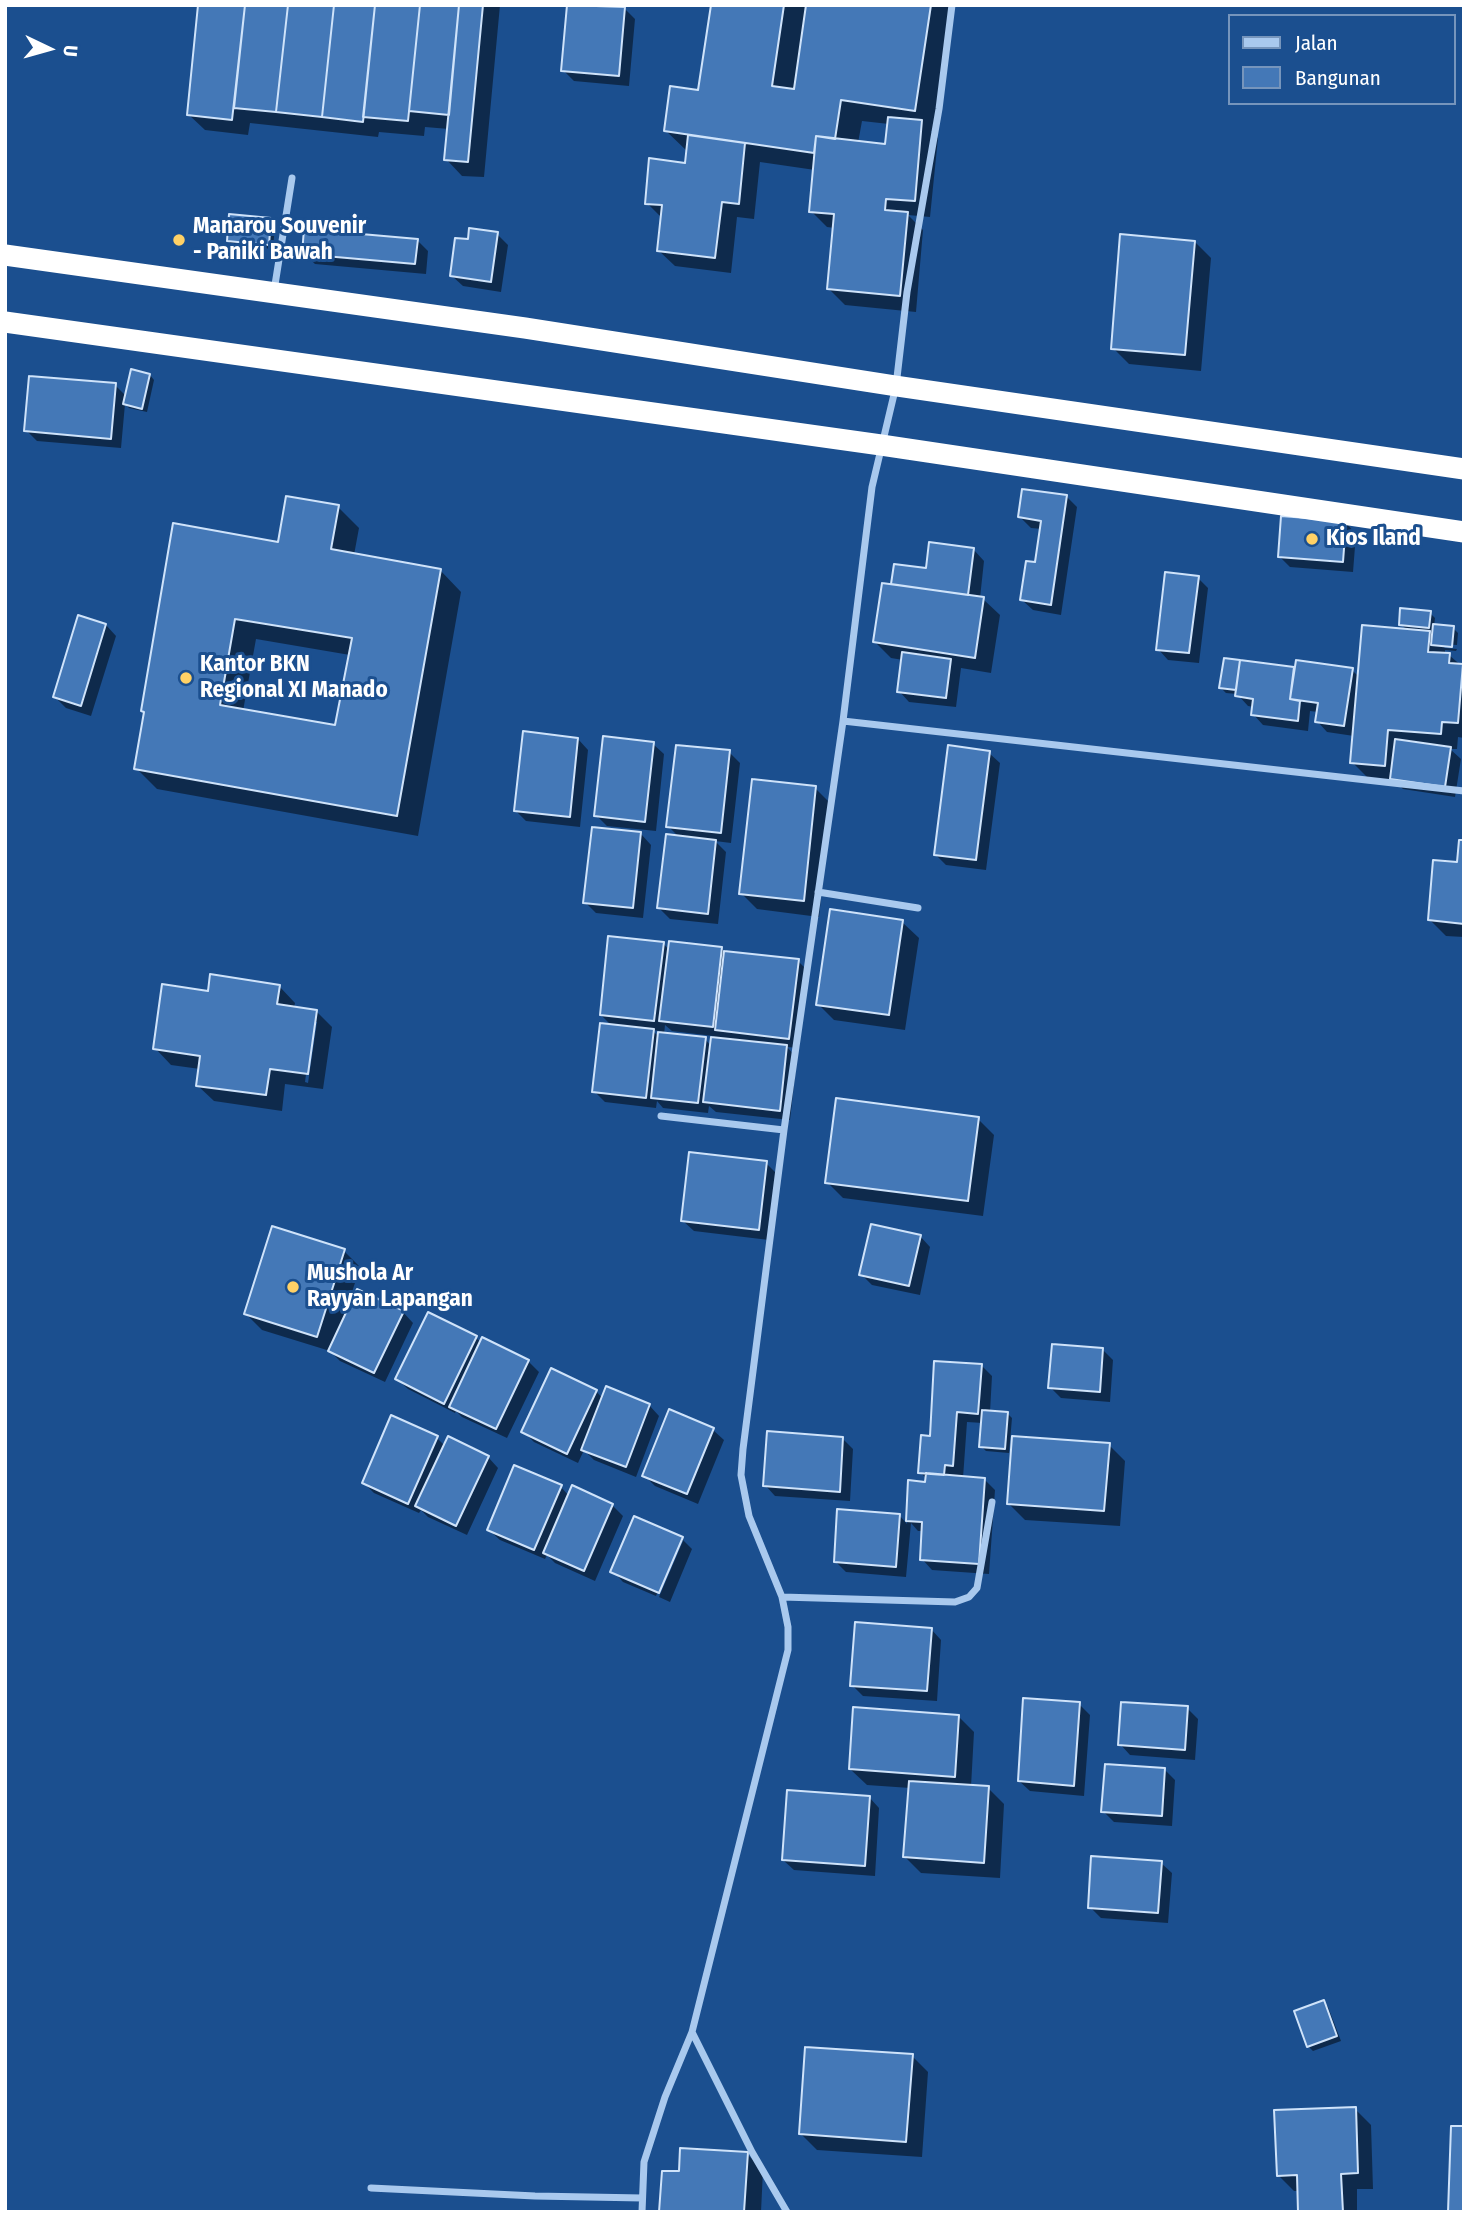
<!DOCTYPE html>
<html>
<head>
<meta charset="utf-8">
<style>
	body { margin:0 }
	#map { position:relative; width:1469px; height:2217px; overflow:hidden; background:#1b4f8f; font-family:"Fira Sans Condensed",sans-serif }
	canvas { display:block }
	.frame { position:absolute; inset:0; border:7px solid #fff; pointer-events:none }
	.legend { position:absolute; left:1228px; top:14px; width:228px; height:91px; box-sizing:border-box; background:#1b4f8f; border:2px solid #7695bc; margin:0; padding:9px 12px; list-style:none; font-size:21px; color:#fff }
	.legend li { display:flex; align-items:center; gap:14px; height:35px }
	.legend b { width:35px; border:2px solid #7695bc }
	.north { position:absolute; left:14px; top:14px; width:70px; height:70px; -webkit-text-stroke:5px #1b4f8f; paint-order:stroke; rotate:95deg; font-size:19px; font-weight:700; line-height:28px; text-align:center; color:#fff }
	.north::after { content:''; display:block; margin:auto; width:24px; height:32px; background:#fff; clip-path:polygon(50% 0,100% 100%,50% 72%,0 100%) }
</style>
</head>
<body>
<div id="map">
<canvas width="1469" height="2217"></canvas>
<div class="frame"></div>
<ul class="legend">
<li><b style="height:9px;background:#a9c9ee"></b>Jalan</li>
<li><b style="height:19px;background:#4478b7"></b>Bangunan</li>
</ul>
<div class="north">U</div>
</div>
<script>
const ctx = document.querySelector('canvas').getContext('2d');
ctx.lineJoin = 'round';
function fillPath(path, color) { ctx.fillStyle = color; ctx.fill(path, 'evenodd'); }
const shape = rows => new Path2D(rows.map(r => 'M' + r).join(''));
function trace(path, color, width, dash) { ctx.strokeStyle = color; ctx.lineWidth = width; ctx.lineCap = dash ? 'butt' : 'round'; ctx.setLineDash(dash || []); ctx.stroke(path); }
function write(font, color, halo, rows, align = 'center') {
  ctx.font = font + ' "Fira Sans Condensed",sans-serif'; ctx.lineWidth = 6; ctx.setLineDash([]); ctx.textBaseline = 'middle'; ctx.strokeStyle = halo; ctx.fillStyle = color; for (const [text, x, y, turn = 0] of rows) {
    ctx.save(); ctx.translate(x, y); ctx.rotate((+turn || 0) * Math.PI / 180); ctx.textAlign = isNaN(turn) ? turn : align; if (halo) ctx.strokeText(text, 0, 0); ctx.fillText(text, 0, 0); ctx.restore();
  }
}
fillPath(shape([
	[200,5,500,5,484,177,462,176,446,159,449,129,425,127,424,136,379,132,378,137,250,123,248,135,205,130,188,114],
	[569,5,624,8,635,19,629,86,574,81,563,70],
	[713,5,954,5,936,131,931,131,938,138,930,217,908,215,923,230,916,312,845,305,829,289,835,228,827,227,811,211,815,170,760,162,754,219,737,217,731,273,675,266,658,250,662,218,647,203,687,165,687,151,665,130,700,92],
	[862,121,889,124,887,146,858,143],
	[270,220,275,225,273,249,233,245,228,241],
	[497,234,508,245,501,292,463,286,452,276,470,241],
	[417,240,428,251,426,274,315,264,304,253],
	[1195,242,1211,258,1201,371,1129,364,1113,348],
	[150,375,154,380,147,412,129,408,125,404,121,448,37,441,26,430,115,385,126,396],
	[1067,497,1077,507,1061,615,1033,610,1022,600,1037,563,1042,529,1031,528,1020,517],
	[338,507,359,528,354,555,440,570,461,592,418,836,157,789,136,768,280,544],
	[256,639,350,655,336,727,243,711],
	[1346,523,1356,534,1353,572,1290,567,1279,556],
	[974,550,984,561,980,598,983,599,1000,615,991,673,961,668,956,707,909,702,899,691,903,660,891,658,875,642,893,586,895,566,928,570],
	[1198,578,1208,588,1199,663,1168,660,1158,649],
	[1430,613,1435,618,1434,626,1453,628,1458,633,1457,645,1441,644,1445,648,1457,649,1456,651,1445,650,1445,655,1449,655,1464,668,1464,738,1458,737,1457,749,1450,749,1461,759,1455,797,1403,789,1394,780,1368,778,1352,762,1354,736,1327,732,1317,721,1318,712,1310,711,1308,731,1263,725,1253,714,1254,707,1248,706,1237,694,1226,693,1221,688,1241,662,1296,669,1352,670,1359,677,1407,630,1401,624],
	[106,625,116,636,91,716,66,708,55,697],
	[578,739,588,750,580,827,526,821,516,811],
	[653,744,664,754,656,831,607,826,596,815],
	[729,752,740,763,731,843,715,841,726,852,718,924,670,919,659,908,680,838,668,826],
	[989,753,1000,763,986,870,946,865,935,854],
	[815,788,831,804,819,917,757,909,741,893],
	[641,834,651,845,643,918,596,913,585,902],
	[1464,842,1464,937,1446,936,1430,920,1458,864],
	[902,922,919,938,905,1030,834,1020,818,1004],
	[663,943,669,950,721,948,725,953,798,961,808,971,799,1048,787,1047,797,1058,790,1120,716,1112,709,1106,708,1113,663,1108,657,1101,656,1108,605,1102,594,1091,613,1027,601,1015],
	[665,1025,672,1031,713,1036,711,1046,705,1039,664,1035],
	[652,1030,660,1031,659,1037],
	[279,986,295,1003,294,1008,316,1011,332,1027,323,1089,285,1084,282,1111,214,1101,197,1085,200,1069,171,1065,155,1048,209,993],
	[313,1022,317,1022,308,1083,305,1082],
	[978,1119,994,1135,983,1216,843,1198,827,1182],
	[766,1163,777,1174,769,1240,694,1231,683,1221],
	[920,1236,930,1247,920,1295,872,1285,861,1274],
	[344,1251,360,1267,347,1308,403,1312,413,1323,385,1382,340,1361,330,1351,262,1330,246,1314],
	[476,1338,482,1343,528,1361,539,1372,507,1438,462,1417,456,1411,455,1413,408,1389,397,1379],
	[1102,1349,1113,1360,1110,1402,1061,1398,1050,1387],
	[982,1366,992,1376,990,1412,1007,1413,1012,1418,1009,1453,986,1451,981,1446,983,1423,967,1422,963,1478,984,1479,995,1490,989,1574,932,1570,922,1559,923,1531,918,1531,911,1523,906,1577,846,1572,835,1561,900,1516,907,1524,910,1482,927,1484,927,1479,920,1472,932,1438],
	[596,1391,603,1399,649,1405,659,1416,636,1477,594,1460,584,1450,578,1463,534,1442,523,1431],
	[713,1430,724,1440,698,1504,655,1486,644,1475],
	[437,1438,445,1446,488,1457,498,1468,467,1535,428,1517,421,1510,419,1513,374,1493,364,1483],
	[843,1439,853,1449,850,1501,775,1496,765,1485],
	[1109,1445,1125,1461,1120,1526,1025,1520,1009,1504],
	[561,1487,569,1496,612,1505,623,1516,595,1581,555,1563,547,1555,545,1559,500,1540,489,1530],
	[682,1539,692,1549,670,1602,659,1597,683,1541,679,1541,656,1596,623,1582,613,1571],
	[931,1629,941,1640,937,1701,863,1696,852,1685],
	[1079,1704,1090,1715,1084,1796,1030,1791,1019,1781],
	[1187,1708,1198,1719,1195,1760,1130,1755,1120,1744],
	[958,1716,974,1732,971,1787,988,1788,1004,1804,1000,1878,921,1873,905,1857,910,1788,867,1785,850,1769],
	[1165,1770,1175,1780,1172,1826,1114,1822,1103,1811],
	[869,1797,879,1808,875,1876,794,1870,783,1860],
	[1161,1863,1172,1873,1168,1923,1101,1918,1090,1907],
	[1323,2002,1328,2007,1341,2041,1313,2051,1308,2046],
	[912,2056,928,2072,922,2157,817,2150,801,2134],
	[1355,2109,1371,2125,1373,2189,1357,2189,1357,2212,1300,2212,1299,2191,1294,2191,1278,2175],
	[747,2154,763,2170,761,2212,661,2212,681,2173]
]), '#0007');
const building = shape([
	[198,5,245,5,232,120,187,115,198,5],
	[245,5,288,5,276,112,234,108,245,5],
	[288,5,334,5,322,117,276,112,288,5],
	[334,5,375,5,363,122,322,117,334,5],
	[375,5,420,5,408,121,363,117,375,5],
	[420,5,459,5,449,115,409,111,420,5],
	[459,5,483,5,468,162,444,160,459,5],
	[567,5,625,7,619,76,561,71,567,5],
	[711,5,784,5,772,86,794,89,806,5,931,5,915,111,841,100,835,139,816,136,814,153,664,131,670,86,698,90,711,5],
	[888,117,922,120,915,201,886,199,885,210,908,212,900,296,827,289,834,214,809,212,816,136,885,144,888,117],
	[688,135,745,143,739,204,722,202,715,258,657,251,662,205,645,204,649,158,685,163,688,135],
	[229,214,271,218,269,245,227,241,229,214],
	[469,228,498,232,491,282,450,276,455,238,468,239,469,228],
	[304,229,418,239,415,264,302,254,304,229],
	[1120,234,1195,241,1185,355,1111,349,1120,234],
	[131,369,150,374,142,409,123,404,131,369],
	[29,376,116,383,111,439,24,431,29,376],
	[1022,489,1067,495,1051,605,1020,600,1026,561,1035,562,1041,521,1018,517,1022,489],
	[286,496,339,505,331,549,441,569,397,816,134,769,144,712,141,711,173,523,278,542,286,496],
	[235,619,352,638,335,725,220,705,235,619],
	[1281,516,1346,521,1343,562,1278,557,1281,516],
	[929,542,974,548,968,595,891,584,894,564,926,568,929,542],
	[1165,572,1199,576,1189,653,1156,650,1165,572],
	[882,583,984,597,975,658,873,642,882,583],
	[1400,608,1431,611,1429,628,1399,625,1400,608],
	[78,615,106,624,81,706,53,697,78,615],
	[1433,624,1454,626,1452,647,1431,645,1433,624],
	[1362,625,1430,631,1428,652,1450,653,1449,663,1463,664,1458,723,1442,722,1441,734,1388,730,1385,766,1350,763,1362,625],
	[902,652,951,659,946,698,897,692,902,652],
	[1224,658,1240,660,1236,690,1219,688,1224,658],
	[1240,660,1294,667,1290,699,1300,701,1298,721,1251,715,1253,699,1235,696,1240,660],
	[1296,660,1353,668,1344,726,1315,722,1318,703,1290,699,1296,660],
	[523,731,578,738,570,817,514,811,523,731],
	[603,736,654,742,645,822,594,816,603,736],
	[1395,739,1451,747,1445,787,1390,779,1395,739],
	[676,745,730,750,721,833,666,827,676,745],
	[948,745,990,751,976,860,934,855,948,745],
	[752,779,816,786,804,901,739,894,752,779],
	[592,827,641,832,633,908,583,903,592,827],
	[666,834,716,840,708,914,657,908,666,834],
	[1459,840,1464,840,1464,924,1428,920,1433,860,1457,862,1459,840],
	[830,909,903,920,889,1015,816,1005,830,909],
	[608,936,664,942,654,1021,600,1015,608,936],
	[669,941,722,947,713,1027,659,1021,669,941],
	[724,951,799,959,789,1039,715,1030,724,951],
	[210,974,280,985,277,1004,317,1010,308,1074,270,1069,266,1095,196,1086,200,1056,153,1049,162,984,208,991,210,974],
	[600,1023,654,1029,646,1098,592,1092,600,1023],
	[658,1032,706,1037,698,1103,651,1098,658,1032],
	[711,1037,787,1045,780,1111,703,1102,711,1037],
	[836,1098,979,1117,968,1201,825,1183,836,1098],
	[689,1152,767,1161,759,1230,681,1221,689,1152],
	[871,1224,921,1235,909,1286,859,1275,871,1224],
	[272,1226,345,1249,317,1337,244,1314,272,1226],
	[357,1289,404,1311,374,1373,328,1351,357,1289],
	[428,1312,477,1336,444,1404,395,1379,428,1312],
	[482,1337,529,1360,496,1429,449,1407,482,1337],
	[1052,1344,1103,1348,1100,1392,1048,1388,1052,1344],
	[934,1361,982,1364,978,1414,957,1412,953,1466,945,1465,944,1475,918,1473,921,1435,930,1436,934,1361],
	[551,1368,597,1390,567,1454,521,1432,551,1368],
	[606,1386,650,1404,626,1467,581,1450,606,1386],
	[669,1409,714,1428,687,1494,642,1476,669,1409],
	[982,1410,1008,1412,1005,1449,979,1447,982,1410],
	[391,1415,438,1436,408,1504,362,1483,391,1415],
	[767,1431,843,1437,840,1492,763,1486,767,1431],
	[448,1436,489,1456,456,1526,415,1506,448,1436],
	[1012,1436,1110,1443,1104,1511,1007,1504,1012,1436],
	[514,1465,562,1485,534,1550,487,1530,514,1465],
	[926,1473,985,1478,979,1564,920,1560,922,1522,906,1521,908,1480,925,1482,926,1473],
	[572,1485,613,1504,584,1571,543,1553,572,1485],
	[837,1509,900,1514,896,1567,834,1562,837,1509],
	[634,1516,683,1537,659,1593,610,1572,634,1516],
	[855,1622,932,1628,927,1691,850,1686,855,1622],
	[1023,1698,1080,1702,1074,1786,1018,1781,1023,1698],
	[1121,1702,1188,1706,1185,1750,1118,1745,1121,1702],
	[853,1707,959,1715,955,1777,849,1769,853,1707],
	[1105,1764,1165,1768,1162,1816,1101,1812,1105,1764],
	[909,1781,989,1786,984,1863,903,1857,909,1781],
	[787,1790,870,1796,865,1866,782,1860,787,1790],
	[1091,1856,1162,1861,1158,1913,1088,1908,1091,1856],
	[1324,2000,1337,2036,1307,2047,1294,2011,1324,2000],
	[805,2047,913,2054,906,2142,799,2134,805,2047],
	[1356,2107,1358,2173,1341,2174,1343,2212,1298,2212,1297,2175,1277,2176,1274,2110,1356,2107],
	[1451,2126,1464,2126,1464,2212,1448,2212,1451,2126],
	[680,2148,748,2152,744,2212,659,2212,662,2171,679,2171,680,2148]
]);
fillPath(building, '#4478b7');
trace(building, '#cfe3fa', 2);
trace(shape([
	[274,291,292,178],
	[843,721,1464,791],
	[818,892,918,908],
	[661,1116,784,1130],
	[782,1597,955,1602,969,1597,977,1588,992,1502],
	[371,2188,535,2196,642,2198],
	[642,2212,644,2162,665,2097,692,2032],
	[787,2212,752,2152,692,2032,788,1650,788,1627,782,1597,749,1516,741,1475,743,1449,784,1130,843,721,872,487,896,386,907,292,939,109,952,5]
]), '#a9c9ee', 7);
trace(shape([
	[5,255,525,328,896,386,1464,469],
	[5,322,881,445,1464,532]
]), '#fff', 21);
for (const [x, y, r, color] of [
	[179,240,7,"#ffd166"],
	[1312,539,7,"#ffd166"],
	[186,678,7,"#ffd166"],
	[293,1287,7,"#ffd166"]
]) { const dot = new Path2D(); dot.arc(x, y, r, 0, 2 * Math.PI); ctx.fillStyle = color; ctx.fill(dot); trace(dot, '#1b4f8f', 2.5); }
write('bold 23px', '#fff', '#1b4f8f', [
	["Manarou Souvenir",193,227],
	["- Paniki Bawah",193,253],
	["Kios Iland",1326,539],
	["Kantor BKN",200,665],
	["Regional XI Manado",200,691],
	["Mushola Ar",307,1274],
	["Rayyan Lapangan",307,1300]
], 'left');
</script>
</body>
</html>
